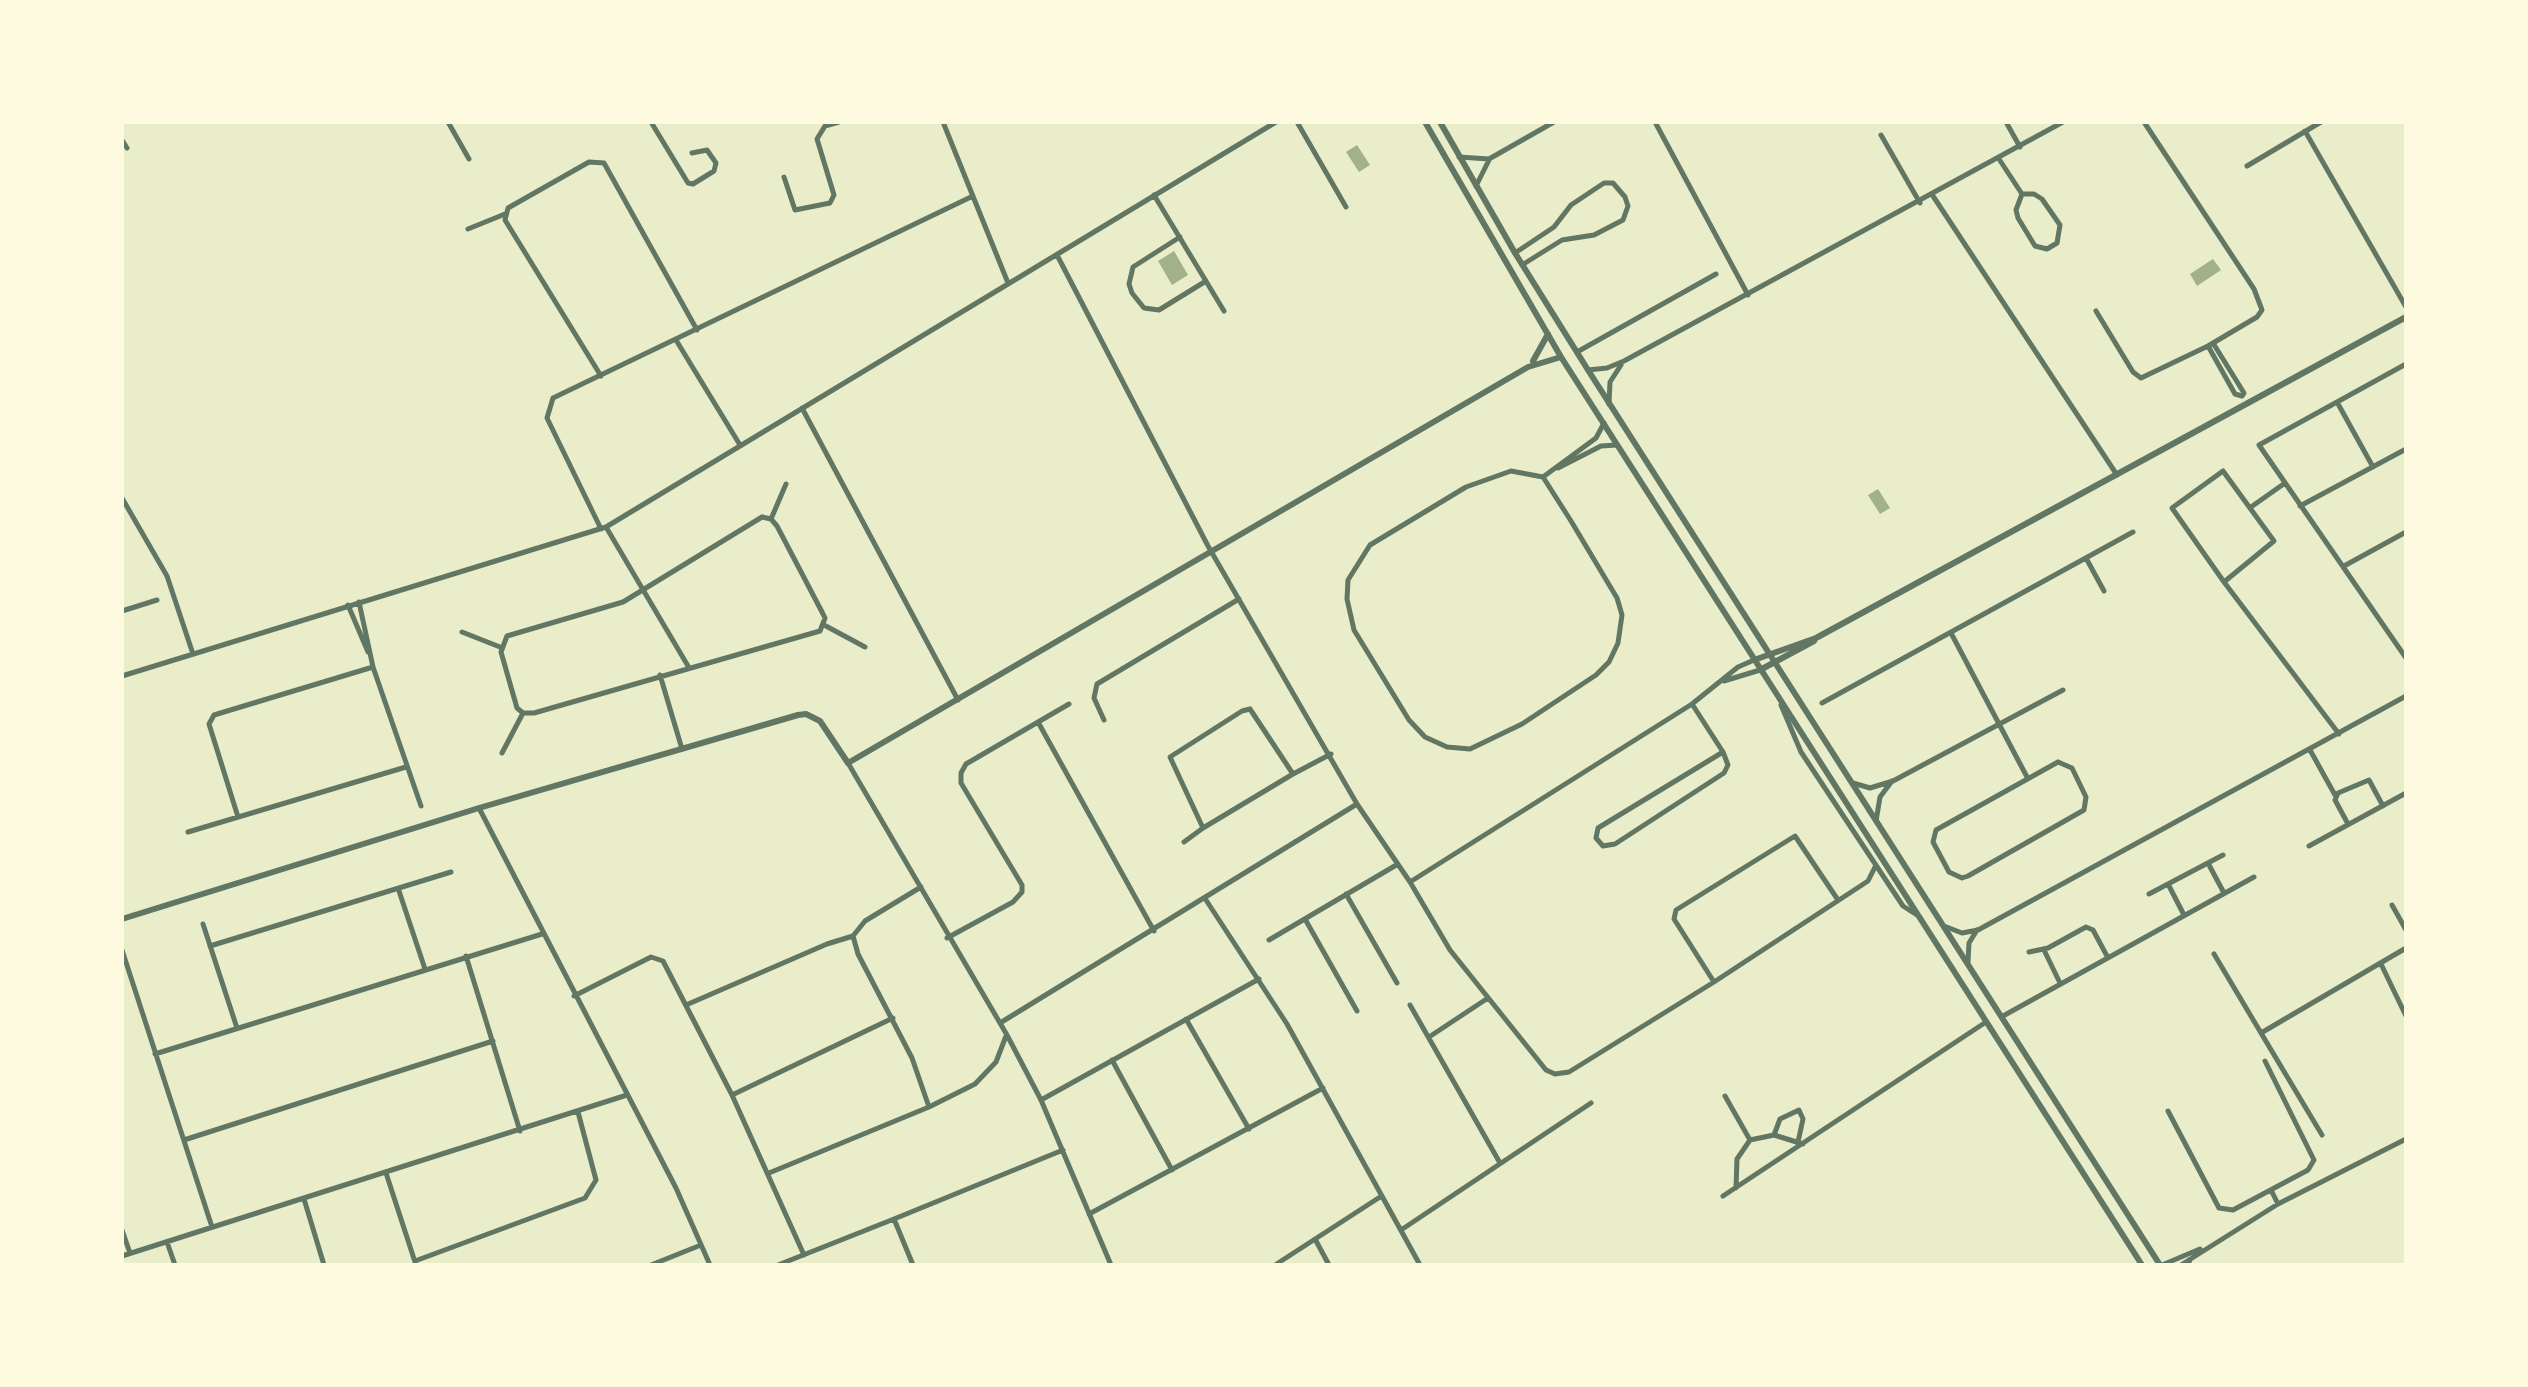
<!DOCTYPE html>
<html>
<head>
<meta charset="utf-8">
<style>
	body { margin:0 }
	#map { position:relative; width:2528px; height:1387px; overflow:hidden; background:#e9edc9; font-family:"IBM Plex Serif",serif }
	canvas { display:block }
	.frame { position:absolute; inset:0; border:124px solid #fefae0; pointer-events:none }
</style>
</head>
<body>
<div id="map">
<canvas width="2528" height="1387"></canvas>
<div class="frame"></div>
</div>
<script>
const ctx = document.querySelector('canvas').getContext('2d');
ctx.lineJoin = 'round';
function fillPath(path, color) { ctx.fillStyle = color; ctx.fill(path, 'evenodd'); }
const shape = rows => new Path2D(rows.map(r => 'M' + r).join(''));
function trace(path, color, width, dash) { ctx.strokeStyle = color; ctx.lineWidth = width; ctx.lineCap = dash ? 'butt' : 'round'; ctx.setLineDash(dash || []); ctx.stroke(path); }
fillPath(shape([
	[1357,145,1370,165,1359,172,1346,152],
	[1174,251,1188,275,1172,285,1158,261],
	[2213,259,2221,270,2197,286,2190,274],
	[1878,489,1890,508,1880,514,1868,495]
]), '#a3b18a');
trace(shape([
	[448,122,469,159],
	[651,122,688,183,693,184,714,171,716,163,707,150,692,153],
	[943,122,1008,283],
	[1297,122,1346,207],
	[1655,122,1748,295],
	[2006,122,2020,147],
	[2305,131,2406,307],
	[1881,135,1920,203],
	[122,140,127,148],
	[1459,157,1489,159,1554,122],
	[1999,159,2022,194],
	[2247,166,2321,122],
	[784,177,795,210,830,203,834,195,817,139,825,126,839,122],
	[1476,186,1489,160],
	[2022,194,2034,194,2042,199,2060,225,2057,243,2047,249,2035,246,2018,218,2016,210,2022,194],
	[1154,195,1224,311],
	[1933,196,2117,475],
	[468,229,505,214],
	[1180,237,1133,267,1129,284,1132,293,1144,308,1159,310,1206,281],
	[1515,253,1554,227,1571,205,1604,183,1613,183,1625,197,1628,206,1623,220,1594,235,1562,240,1522,265],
	[1057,255,1208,546,1357,804,1410,882,1450,950,1546,1070,1555,1074,1569,1072,1714,982,1868,881,1876,865],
	[2096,311,2133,372,2141,378,2208,346,2257,317,2262,310,2254,289,2144,122],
	[676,340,740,445],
	[2208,346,2235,394,2242,396,2244,393,2213,343],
	[1577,352,1716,274],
	[2406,364,2259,445,2406,658],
	[1588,370,1607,368,1624,361,2063,122],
	[601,376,505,220,508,208,589,162,604,163,697,330],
	[2337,402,2373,467],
	[1609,404,1610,382,1621,365],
	[802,408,958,700],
	[1558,468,1601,446,1617,445],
	[1511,471,1543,477,1571,521,1617,598,1622,615,1618,643,1609,662,1596,675,1522,724,1470,749,1447,747,1425,737,1409,720,1354,630,1347,599,1348,580,1370,545,1466,487,1511,471],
	[2223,471,2274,541,2224,582,2172,508,2223,471],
	[1543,477,1596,438,1604,423],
	[122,498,167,576,193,654],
	[2300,506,2406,449],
	[2251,507,2285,483],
	[762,517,771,519,777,526,822,612,825,618,820,631,534,713,523,713,517,708,501,652,507,636,623,602,762,517],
	[771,519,786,484],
	[606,527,688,666],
	[601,529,547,418,553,398,973,196],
	[2086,558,2104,591],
	[2344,566,2406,532],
	[2224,582,2339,734],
	[359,602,373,667,421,806],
	[348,605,368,652],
	[122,611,157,600],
	[824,625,865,647],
	[462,632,500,647],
	[1951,633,2027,777],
	[660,675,682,749],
	[122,676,606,527,1276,122],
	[1724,681,1760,670],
	[1822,703,2133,532],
	[1692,704,1723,752,1728,765,1724,773,1615,844,1603,846,1596,838,1598,828,1723,752],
	[1781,705,1801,752,1903,906,1917,915],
	[1250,709,1293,774,1203,828,1170,757,1242,711,1250,709],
	[1104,720,1094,698,1097,684,1239,599],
	[1038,722,1154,931],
	[2310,750,2335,795],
	[502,753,523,713],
	[2058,762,2072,768,2086,797,2084,810,1968,876,1962,878,1949,872,1933,842,1936,830,2058,762],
	[848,763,1007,1035,1041,1100,1111,1265],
	[1293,774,1331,754],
	[1853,783,1870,788,1893,781,2063,690],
	[479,808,676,1188,710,1265],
	[238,817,209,724,214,715,373,667],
	[1876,821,1880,797,1892,781],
	[2348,824,2335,800,2338,793,2369,780,2383,806],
	[188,832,406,767],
	[1184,842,1203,828],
	[2309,846,2406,793],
	[2208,863,2224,893],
	[1410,882,1692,704,1738,667,1754,660],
	[2168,884,2184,915],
	[921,887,865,921,853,936,858,954,912,1058,929,1107],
	[398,888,425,969],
	[1346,894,1397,983],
	[2149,894,2223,855],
	[1206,900,1287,1024,1420,1265],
	[2392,905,2406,930],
	[1305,919,1357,1011],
	[203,924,237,1028],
	[1944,926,1962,933,1978,930,2406,696],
	[947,938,1013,902,1022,892,1022,885,961,783,961,773,966,764,1069,704],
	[1269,940,1398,864],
	[210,946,451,872],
	[122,950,212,1227],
	[2044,950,2060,983],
	[2029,952,2048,948,2086,927,2093,930,2107,956],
	[2214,954,2261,1033],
	[466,956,520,1131],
	[1968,962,1969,943,1977,930],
	[2381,964,2406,1016],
	[1714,982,1674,919,1676,910,1795,836,1838,900],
	[574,996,651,957,663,961,732,1095,804,1255],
	[686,1005,827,944,853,936],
	[1410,1005,1500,1163],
	[2003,1016,2254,877],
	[1186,1019,1249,1129],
	[1000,1023,1357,804],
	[1429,1037,1488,998],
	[155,1054,542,934],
	[1112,1060,1172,1170],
	[732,1095,893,1018],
	[1725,1096,1750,1140],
	[1041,1100,1259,979],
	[2168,1111,2219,1208,2233,1210,2308,1170,2314,1160,2265,1061],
	[1774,1135,1780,1119,1799,1110,1803,1119,1798,1142],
	[2322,1135,2261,1033,2406,948],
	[184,1140,493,1041],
	[386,1173,416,1265],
	[769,1173,929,1107,975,1084,996,1062,1006,1036],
	[1736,1188,1737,1159,1750,1140,1774,1135,1803,1144],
	[2271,1190,2278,1204],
	[1723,1196,1986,1022],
	[304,1199,324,1265],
	[1089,1214,1323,1088],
	[894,1219,1063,1150],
	[122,1230,130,1253],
	[1401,1230,1591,1103],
	[1315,1239,1329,1265],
	[167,1242,175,1265],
	[122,1256,627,1095],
	[415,1261,585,1198,596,1180,578,1112],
	[651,1265,701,1245],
	[778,1265,894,1219,913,1265],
	[1275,1265,1380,1197],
	[2162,1265,2200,1249],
	[2181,1265,2278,1204,2406,1139]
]), '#617663', 5);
trace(shape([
	[1425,122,1561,357,2142,1265],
	[1440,122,1515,253,1588,370,2160,1265],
	[1533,361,1548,334],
	[1754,660,1816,638,2406,317],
	[1760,670,1814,641],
	[122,919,479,808,798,715,806,714,820,721,848,763,1528,367,1561,357],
	[2187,1265,2189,1261]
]), '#617663', 6);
</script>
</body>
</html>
